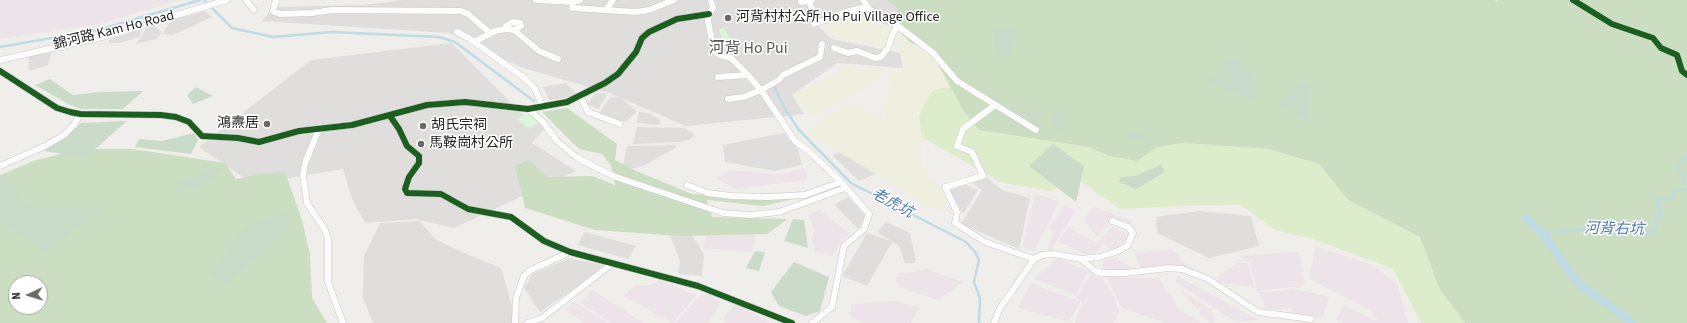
<!DOCTYPE html>
<html>
<head>
<meta charset="utf-8">
<style>
	body { margin:0 }
	#map { position:relative; width:1687px; height:323px; overflow:hidden; background:#f0eeeb; font-family:"Source Sans 3",sans-serif }
	canvas { display:block }
	.north { position:absolute; left:8px; top:275px; width:40px; height:40px; box-sizing:border-box; background:#fff; border:1px solid #a7a7a7; border-radius:50%; rotate:266deg; font-size:11px; font-weight:700; line-height:16px; text-align:center; color:#222 }
	.north::after { content:''; display:block; margin:auto; width:14px; height:18px; background:#6a6968; clip-path:polygon(50% 0,100% 100%,50% 72%,0 100%) }
</style>
</head>
<body>
<div id="map">
<canvas width="1687" height="323"></canvas>
<div class="north">N</div>
</div>
<script>
const ctx = document.querySelector('canvas').getContext('2d');
ctx.lineJoin = 'round';
function fillPath(path, color) { ctx.fillStyle = color; ctx.fill(path, 'evenodd'); }
const shape = rows => new Path2D(rows.map(r => 'M' + r).join(''));
function trace(path, color, width, dash) { ctx.strokeStyle = color; ctx.lineWidth = width; ctx.lineCap = dash ? 'butt' : 'round'; ctx.setLineDash(dash || []); ctx.stroke(path); }
function write(font, color, halo, rows, align = 'center') {
  ctx.font = font + ' "Source Sans 3","Noto Sans TC",sans-serif'; ctx.lineWidth = 3; ctx.setLineDash([]); ctx.textBaseline = 'middle'; ctx.strokeStyle = halo; ctx.fillStyle = color; for (const [text, x, y, turn = 0] of rows) {
    ctx.save(); ctx.translate(x, y); ctx.rotate((+turn || 0) * Math.PI / 180); ctx.textAlign = isNaN(turn) ? turn : align; if (halo) ctx.strokeText(text, 0, 0); ctx.fillText(text, 0, 0); ctx.restore();
  }
}
fillPath(shape([
	[403,0,889,0,905,15,887,25,850,12,815,23,832,39,900,53,903,68,837,63,792,95,804,114,686,126,623,99,637,112,625,122,599,114,610,97,619,97,609,93,520,67,449,33,262,21,275,7,363,5],
	[205,11,212,17,173,35,163,34,171,20],
	[153,25,162,32,157,39,136,44,146,29],
	[142,29,139,37,119,43,108,43,110,39],
	[452,43,520,112,545,128,532,143,576,171,454,228,416,219,365,223,352,199,343,169,253,184,199,147,311,60],
	[52,49,48,65,29,71,28,55],
	[566,83,577,94,566,98,549,100,543,87],
	[597,92,607,94,599,109,586,104],
	[639,112,648,113,661,120,659,125,637,123],
	[637,127,685,128,695,135,689,140,680,142,633,144],
	[784,133,798,149,802,165,775,171,725,162,723,145],
	[676,145,675,148,643,166,622,171,627,146],
	[850,148,884,170,859,181,832,155],
	[982,173,1002,190,1030,198,1019,249,961,224,982,190,971,182],
	[964,184,978,190,963,214,950,190],
	[848,197,866,216,858,229,834,204],
	[1199,211,1251,216,1259,246,1209,258,1157,233,1156,217],
	[680,217,704,254,702,276,678,274,680,262,665,221],
	[420,221,435,239,464,253,501,268,517,323,373,323,363,298,364,256,380,223],
	[886,222,910,233,916,263,905,263,899,246,892,242,867,286,842,276,867,233,891,241,877,232],
	[585,232,636,246,628,259,577,245],
	[569,258,604,265,584,282,540,312,524,288,533,274]
]), '#dfdedc');
fillPath(shape([
	[0,0,180,0,100,24,0,39],
	[805,168,807,180,734,189,717,178,730,170,776,174],
	[1035,193,1059,202,1034,251,1022,247],
	[1065,205,1076,211,1052,247,1054,248,1053,251,1047,250,1054,231,1049,228],
	[1094,207,1133,221,1130,226,1110,219,1098,237,1083,220],
	[820,209,849,233,832,256,816,252,811,239,814,232,809,215],
	[708,226,757,230,752,252,703,248],
	[1112,227,1131,235,1114,251,1098,241],
	[1068,228,1102,245,1093,258,1058,241],
	[1315,246,1375,266,1398,285,1408,323,1343,323,1336,319,1344,305,1379,322,1370,310,1310,279],
	[1174,249,1181,261,1206,275,1177,266,1141,269,1135,253],
	[1299,252,1305,284,1298,288,1292,287,1257,291,1250,263,1238,256],
	[1057,258,1087,271,1076,295,1034,279],
	[1117,258,1136,270,1103,269,1103,260],
	[1237,263,1248,263,1254,287,1219,282,1217,277],
	[927,269,963,282,938,300,900,287,896,281,897,274],
	[1092,273,1102,278,1114,296,1119,311,1113,323,1075,323,1082,302,1076,297],
	[1177,276,1259,320,1236,322,1176,282],
	[1107,277,1159,278,1178,308,1201,323,1165,323,1122,308],
	[660,280,697,295,672,323,624,296,634,286,647,286],
	[1031,283,1080,302,1069,322,1018,308],
	[1291,288,1329,297,1323,317,1318,319,1294,313,1290,308,1268,311,1258,292,1279,291],
	[593,290,643,323,611,323,580,302],
	[1180,290,1212,310,1214,323,1210,323],
	[702,294,710,294,720,303,709,323,675,323],
	[574,301,607,323,584,323,565,310],
	[894,301,920,307,911,323,864,323,850,316,851,304],
	[736,303,770,323,727,323,722,320]
]), '#ede4e9');
fillPath(shape([
	[844,16,855,17,891,29,891,39,888,49,832,35,821,22],
	[901,33,910,42,932,53,952,87,935,89,919,116,922,137,922,166,948,199,940,212,807,133,827,116,854,103,886,122,883,103,891,95,888,74,906,68,896,42],
	[848,65,862,68,865,67,883,69,883,74,848,98,813,116,793,95,833,75]
]), '#efefdf');
fillPath(shape([
	[952,87,963,110,979,130,1089,147,1109,156,1137,161,1158,147,1183,143,1269,149,1319,164,1348,200,1420,237,1439,288,1465,323,1421,323,1393,269,1313,239,1275,230,1241,205,1187,206,1120,209,1080,181,1049,191,1000,182,922,137,919,116,929,96,935,89]
]), '#ddeccb');
fillPath(shape([
	[887,0,1495,0,1498,2,1497,0,1687,0,1687,323,1465,323,1439,288,1420,237,1348,200,1319,164,1269,149,1183,143,1158,147,1137,161,1109,156,1089,147,979,130,963,110,932,53,910,42,901,33,898,9],
	[567,108,617,144,615,160,634,170,692,194,802,197,763,206,707,200,712,217,788,219,767,234,680,236,595,230,525,208,515,166,528,160,548,177,592,176,615,185,611,166,602,154,579,149,542,112],
	[96,149,133,149,225,163,236,179,260,174,285,172,302,220,310,255,312,298,327,323,0,323,0,175,36,160,74,151],
	[16,283,40,283,40,307,16,307]
]), '#cbdec1');
fillPath(shape([
	[993,27,1017,29,1010,56,995,53],
	[1223,58,1238,60,1255,78,1256,101,1206,82,1226,70],
	[50,79,73,95,99,92,143,91,123,109,81,109,68,104,35,85],
	[1298,83,1309,84,1309,122,1276,103],
	[196,87,213,96,193,104,187,95],
	[1015,111,1039,111,1041,128],
	[1055,111,1062,113,1065,129,1058,130,1051,121],
	[127,121,85,158,44,151,64,138,81,123],
	[1130,132,1151,136,1151,143,1129,140],
	[194,133,198,140,191,154,135,147,139,139,162,141],
	[1053,144,1084,166,1076,202,1029,166],
	[1161,165,1165,172,1136,189,1119,182,1121,177,1135,176],
	[213,166,223,168,200,188,175,191,181,181,200,175],
	[5,175,27,207,101,208,45,253,0,221,0,176],
	[282,212,291,224,228,284,210,275,245,228],
	[793,219,804,220,808,248,784,241],
	[755,251,765,252,759,271,746,268],
	[794,262,829,277,820,311,806,316,779,306,771,292]
]), '#cadbca');
fillPath(shape([
	[724,28,738,52,727,55,719,30],
	[529,113,540,122,528,129,517,119]
]), '#daf5da');
trace(shape([
	[204,0,232,28,273,37,332,32,439,37,455,42,534,101],
	[0,47,98,30,200,0],
	[774,86,785,109,799,130,851,183,966,242,975,252,979,260,974,282,980,298,979,323],
	[1687,157,1680,161,1677,168,1687,183],
	[1543,234,1591,228,1646,233,1657,229,1654,219,1662,215,1655,199,1671,199,1676,188,1687,190]
]), '#bfdbe3', 2.5);
trace(shape([
	[1526,218,1543,234,1577,282,1632,323]
]), '#bfdbe3', 8);
const street = shape([
	[246,0,254,10],
	[276,0,273,11,280,14,312,13,332,10,461,11,468,14,490,33],
	[536,0,573,2,580,0],
	[711,0,713,8,709,14,708,21,714,51,720,55,731,58,748,75,761,90,795,141,811,153,841,182,869,214,864,229,844,246,832,307,812,323],
	[863,0,869,9,898,26,933,53,957,81,1036,130],
	[809,1,817,22],
	[573,2,572,8,636,12,649,10,674,0],
	[801,2,812,0],
	[606,10,613,0],
	[513,22,520,23,521,26,514,30,507,29,506,26,513,22],
	[814,24,849,11,866,7],
	[514,30,539,51,558,59],
	[457,32,470,39,527,80,535,89,543,107],
	[474,42,495,31,507,29],
	[834,48,848,53,857,51,875,58,881,57,888,48,893,33,898,26],
	[0,60,102,37,227,0],
	[0,71,57,108,70,112,80,114,161,115,176,117,189,122,202,136,238,138,259,142,299,131,352,125,427,105,465,102,528,109,567,102,605,83,618,74,636,52,642,38,649,32,677,19,709,14],
	[718,77,748,75],
	[580,96,588,112,620,124],
	[728,99,744,97,761,90,779,80,783,75,820,57,822,44],
	[995,105,963,129,957,146,972,152,983,176,945,187,957,212,955,223,985,242,1034,259],
	[528,109,543,122,557,141,576,157,613,176,723,213,750,215,779,212,845,188],
	[390,116,399,129,407,146,419,156,419,163,409,177,405,189,407,193,441,194,468,209,511,217,544,241,570,252,698,286,792,323],
	[319,129,305,163,303,176,307,203,325,230,328,239,328,282,343,323],
	[0,166,45,146,64,135,74,125,80,114],
	[687,185,708,193,731,196,768,197,805,195,841,182],
	[1081,259,1095,271,1102,273,1126,273,1168,268,1182,269,1208,279,1258,312,1311,319],
	[515,323,516,298,524,276,529,271,570,252],
	[527,323,542,318,613,263],
	[994,323,999,310,1034,259,1042,255,1053,254,1081,259,1100,257,1118,251,1127,246,1133,233,1128,227,1112,221]
]);
trace(street, '#c9c8c7', 7);
trace(street, '#fdfcfc', 6);
trace(shape([
	[1573,0,1612,24,1653,38,1661,48,1677,55,1682,71,1687,75],
	[0,71,57,108,70,112,80,114,161,115,176,117,189,122,202,136,238,138,259,142,299,131,352,125,427,105,465,102,528,109,567,102,605,83,618,74,636,52,642,38,649,32,677,19,709,14],
	[390,116,399,129,407,146,419,156,419,163,409,177,405,189,407,193,441,194,468,209,511,217,544,241,570,252,698,286,792,323]
]), '#1b5e20', 6);
for (const [x, y, r, color] of [
	[728,18,4,"#6a6968"],
	[267,124,4,"#6a6968"],
	[423,126,4,"#6a6968"],
	[421,144,4,"#6a6968"]
]) { const dot = new Path2D(); dot.arc(x, y, r, 0, 2 * Math.PI); ctx.fillStyle = color; ctx.fill(dot); trace(dot, '#fff', 1.5); }
write('14px', '#222', '#fff', [
	["河背村村公所 Ho Pui Village Office",736,18],
	["鴻燾居",259,124,"right"],
	["胡氏宗祠",431,126],
	["馬鞍崗村公所",429,144]
], 'left');
write('14px', '#222', '#fff', [
	["錦河路 Kam Ho Road",114,31,-14]
]);
write('italic 15px', '#4a7aab', '#fff', [
	["老虎坑",892,204,28],
	["河背右坑",1614,230,1]
]);
write('16px', '#555', '#fff', [
	["河背 Ho Pui",748,49]
]);
</script>
</body>
</html>
